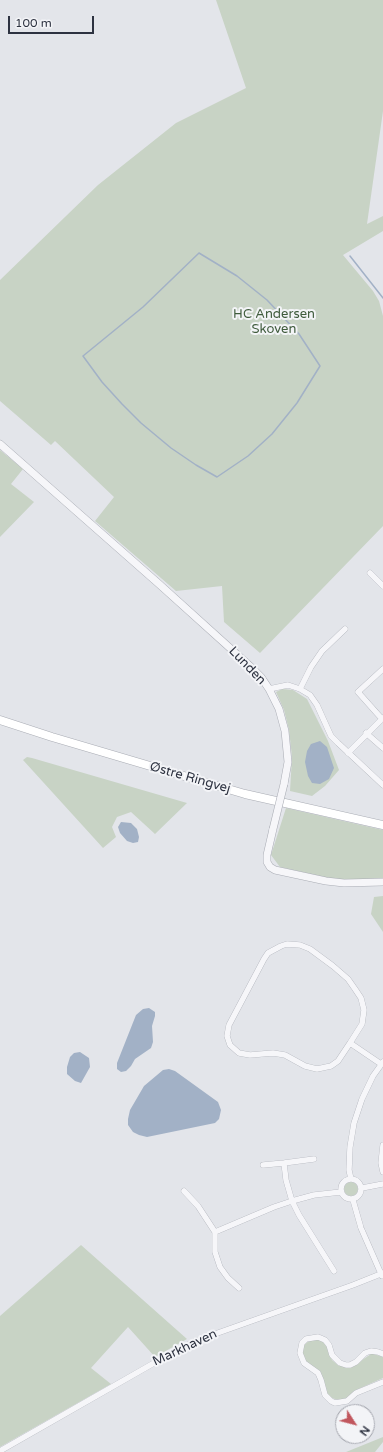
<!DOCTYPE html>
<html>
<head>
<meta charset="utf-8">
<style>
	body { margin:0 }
	#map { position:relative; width:383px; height:1452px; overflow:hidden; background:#e3e5ea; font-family:"Varela Round",sans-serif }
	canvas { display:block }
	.north { position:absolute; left:335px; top:1404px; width:40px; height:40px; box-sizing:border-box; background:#f3f4f7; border:1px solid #a4a6ae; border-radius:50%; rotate:126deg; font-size:11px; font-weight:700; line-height:16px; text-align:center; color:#2d3240 }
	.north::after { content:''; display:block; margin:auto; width:14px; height:18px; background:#c1575e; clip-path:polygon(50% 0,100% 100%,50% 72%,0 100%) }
	.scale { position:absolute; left:8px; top:16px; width:86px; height:18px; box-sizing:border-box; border:2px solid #2d3240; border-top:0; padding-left:5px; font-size:12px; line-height:14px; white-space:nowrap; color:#2d3240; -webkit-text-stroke:3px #f3f4f7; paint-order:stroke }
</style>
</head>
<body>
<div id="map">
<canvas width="383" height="1452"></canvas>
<div class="north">N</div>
<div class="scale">100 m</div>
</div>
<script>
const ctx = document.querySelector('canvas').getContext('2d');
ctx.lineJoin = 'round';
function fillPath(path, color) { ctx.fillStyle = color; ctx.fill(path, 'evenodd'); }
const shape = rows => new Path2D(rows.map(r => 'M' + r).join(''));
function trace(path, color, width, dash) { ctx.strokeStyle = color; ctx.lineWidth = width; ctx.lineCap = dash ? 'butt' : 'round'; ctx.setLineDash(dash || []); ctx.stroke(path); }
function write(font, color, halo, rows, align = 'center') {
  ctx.font = font + ' "Varela Round",sans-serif'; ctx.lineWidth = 4; ctx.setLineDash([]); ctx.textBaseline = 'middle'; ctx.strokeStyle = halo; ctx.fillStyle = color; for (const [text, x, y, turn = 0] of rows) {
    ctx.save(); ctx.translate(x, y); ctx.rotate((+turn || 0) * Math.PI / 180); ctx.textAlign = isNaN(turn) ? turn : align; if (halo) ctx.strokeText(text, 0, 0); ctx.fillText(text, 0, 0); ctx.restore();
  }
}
fillPath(shape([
	[216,0,383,0,383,111,367,224,383,216,383,231,343,255,373,291,379,301,383,316,383,526,260,653,224,622,222,586,176,591,95,521,114,497,55,441,51,445,0,401,0,280,98,185,176,123,246,88],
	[0,450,23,469,11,484,34,502,0,537],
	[282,689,293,690,307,699,328,741,339,770,325,786,312,796,290,791,292,757,289,730,284,710,276,692],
	[27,757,32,758,187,803,155,834,131,812,117,817,112,827,116,837,103,848,23,760],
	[286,808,383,830,383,878,342,881,280,867,271,855],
	[383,896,383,932,371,914,374,897],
	'344 1189a7 7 0 1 1 14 0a7 7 0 1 1-14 0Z',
	[81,1245,187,1339,155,1357,128,1327,91,1368,111,1384,0,1447,0,1316],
	[316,1339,323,1341,327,1347,332,1360,338,1365,353,1366,371,1354,374,1354,383,1357,383,1378,356,1390,345,1399,338,1400,332,1398,327,1394,323,1378,320,1371,307,1363,303,1358,303,1348,304,1345,310,1340],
	[383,1437,383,1442,375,1452,346,1452]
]), '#c8d3c5');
fillPath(shape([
	[320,741,327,747,334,768,329,779,320,784,312,783,308,776,305,762,307,751,311,744],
	[121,822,131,823,137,829,139,837,138,842,133,843,127,841,120,833,118,827],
	[149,1008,155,1012,155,1016,152,1026,153,1042,151,1048,135,1059,131,1066,126,1071,121,1072,117,1069,117,1063,136,1015,143,1009],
	[80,1052,89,1058,90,1067,81,1083,75,1081,67,1074,67,1067,70,1057,74,1053],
	[169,1069,175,1071,218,1102,221,1110,219,1119,215,1123,147,1137,139,1135,133,1132,128,1125,128,1119,130,1110,144,1086,163,1070]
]), '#a2b1c6');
trace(shape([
	[199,253,237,276,267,300,299,334,320,366,297,403,272,434,248,456,217,477,196,465,171,448,141,423,122,404,102,382,83,356,143,307,199,253],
	[350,256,383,298]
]), '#a2b1c6', 1.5);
const minor = shape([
	[370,573,383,586],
	[269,689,288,685,300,689,310,695,317,705,331,736,338,743,383,785],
	[300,689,311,667,322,651,345,629],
	[382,719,358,692,383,669],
	[366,733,383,748],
	[348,753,383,718],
	[350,1043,338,1061,331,1066,317,1069,305,1066,285,1055,273,1053,250,1055,239,1053,230,1045,227,1036,229,1025,264,959,268,953,281,946,287,944,300,945,310,949,333,966,348,979,355,989,361,998,364,1010,362,1024,350,1043,381,1064],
	[383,1145,381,1163,383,1172],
	[284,1163,286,1180,292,1201,299,1215,334,1271],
	[263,1165,284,1163,314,1159],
	'341 1189a10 10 0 1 1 20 0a10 10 0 1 1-20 0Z',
	[351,1179,349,1170,350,1147,354,1123,362,1099,373,1076,383,1062],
	[362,1188,383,1184],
	[184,1191,198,1206,215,1232,215,1252,220,1267,228,1278,239,1288],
	[353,1200,361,1228,382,1276],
	[215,1232,274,1207,292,1201,314,1195,341,1192],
	[383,1354,378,1352,371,1351,365,1353,356,1362,350,1365,346,1365,340,1363,332,1355,329,1345,325,1340,318,1337,306,1339,302,1343,300,1353,304,1363,318,1373,321,1380,325,1395,331,1401,335,1403,347,1401,356,1393,383,1382],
	[0,1451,168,1355,198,1340,353,1285,383,1273]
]);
const tertiary = shape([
	[0,444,159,584,251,667,261,677,269,689,279,709,285,731,288,762,284,784],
	[273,829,267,855,267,862,270,867,275,870,326,881,344,883,383,882]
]);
const secondary = shape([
	[0,720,52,737,245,794,383,825]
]);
trace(minor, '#a9acb4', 6);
trace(tertiary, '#a9acb4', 8);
trace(secondary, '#a9acb4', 9);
trace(minor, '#f6f6f9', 5.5);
trace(tertiary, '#f6f6f9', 7);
trace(secondary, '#fff', 8);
const tertiaryBridge = shape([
	[273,829,284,784]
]);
trace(tertiaryBridge, '#a9acb4', 8, []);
trace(tertiaryBridge, '#f6f6f9', 7);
write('13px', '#3f5b3c', '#f3f4f7', [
	["HC Andersen",274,315],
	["Skoven",274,330]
]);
write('13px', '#2d3240', '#f3f4f7', [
	["Lunden",247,666,46],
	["Østre Ringvej",190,778,16],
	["Markhaven",185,1348,-25]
]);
</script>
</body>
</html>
